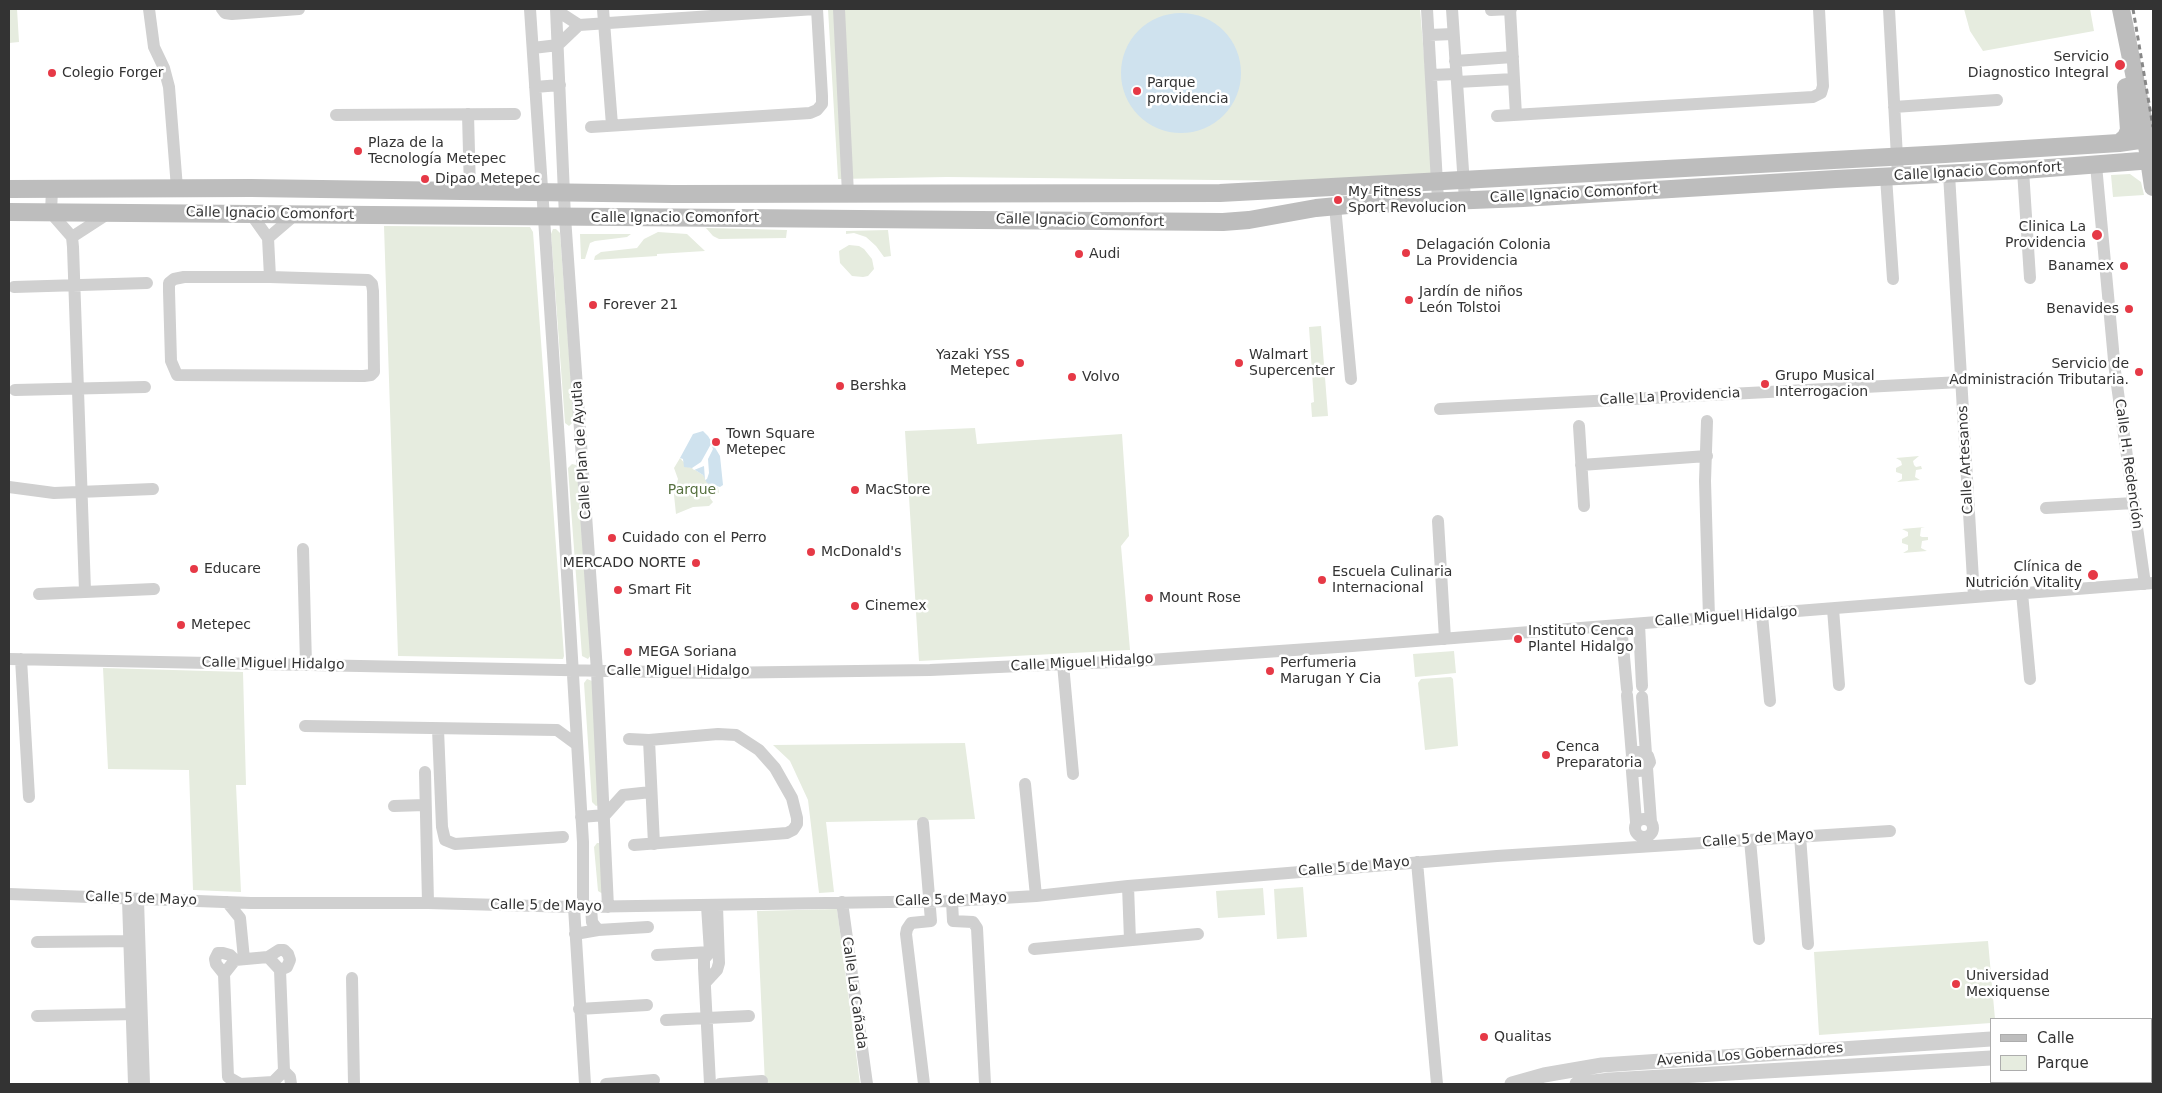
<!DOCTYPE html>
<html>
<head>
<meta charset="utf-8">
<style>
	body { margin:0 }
	#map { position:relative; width:2162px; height:1093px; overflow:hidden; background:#fff; font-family:"DejaVu Sans",sans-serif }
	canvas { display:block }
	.frame { position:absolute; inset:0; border:10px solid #333; pointer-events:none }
	.legend { position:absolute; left:1990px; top:1018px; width:162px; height:65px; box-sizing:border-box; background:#fff; border:1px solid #adadad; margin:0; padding:6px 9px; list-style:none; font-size:15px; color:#333 }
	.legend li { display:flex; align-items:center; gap:10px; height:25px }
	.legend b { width:25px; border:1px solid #adadad }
</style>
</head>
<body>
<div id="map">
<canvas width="2162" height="1093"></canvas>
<div class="frame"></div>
<ul class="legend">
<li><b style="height:6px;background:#bdbdbd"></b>Calle</li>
<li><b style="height:14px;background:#e6ecdf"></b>Parque</li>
</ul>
</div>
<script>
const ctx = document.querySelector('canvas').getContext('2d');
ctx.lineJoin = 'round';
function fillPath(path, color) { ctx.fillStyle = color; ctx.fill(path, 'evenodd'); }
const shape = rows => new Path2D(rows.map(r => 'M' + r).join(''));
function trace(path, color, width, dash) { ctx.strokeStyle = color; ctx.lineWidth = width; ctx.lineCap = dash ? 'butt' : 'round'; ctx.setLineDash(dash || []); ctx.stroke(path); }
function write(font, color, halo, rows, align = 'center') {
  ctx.font = font + ' "DejaVu Sans",sans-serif'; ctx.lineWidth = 5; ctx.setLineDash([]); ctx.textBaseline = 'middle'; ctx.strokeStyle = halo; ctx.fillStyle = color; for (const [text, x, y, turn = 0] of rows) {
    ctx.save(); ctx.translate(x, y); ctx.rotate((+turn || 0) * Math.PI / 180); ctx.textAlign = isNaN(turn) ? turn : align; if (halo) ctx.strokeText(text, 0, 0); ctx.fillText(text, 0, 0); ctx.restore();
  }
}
fillPath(shape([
	[9,9,17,9,19,42,9,43],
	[828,9,1420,9,1434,173,1305,181,947,177,838,179],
	[1964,9,2090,9,2094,31,1983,51,1970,31],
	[2130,174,2141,182,2144,195,2113,197,2111,175],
	[384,226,530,227,533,232,564,656,563,659,398,656],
	[706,228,787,230,786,238,719,239,713,236],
	[553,229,556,229,560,233,574,421,569,426,565,423,551,234],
	[888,230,891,256,884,257,876,246,866,237,854,233,846,234,846,231],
	[658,232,687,234,705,251,657,254,657,256,594,260,595,256,601,252,637,248,644,239],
	[580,234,631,234,627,237,595,241,590,243,585,259,581,259],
	[849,245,859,246,864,249,872,259,874,269,868,276,863,277,852,276,840,263,839,251],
	[1321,326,1328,416,1312,417,1311,403,1314,402,1309,327],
	[975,428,977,444,1122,434,1129,536,1121,546,1130,650,919,661,905,431],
	[1919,456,1913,461,1914,465,1916,467,1921,466,1922,469,1916,470,1915,477,1920,480,1897,482,1902,479,1902,474,1896,472,1896,468,1902,465,1901,461,1896,458],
	[680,458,688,467,692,468,703,475,711,486,718,487,719,493,714,491,712,493,710,498,713,502,709,506,693,507,676,514,674,495,678,479,674,468],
	[572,464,576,465,577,468,591,655,588,659,582,656,568,468],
	[1925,527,1921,528,1920,536,1922,537,1928,537,1928,540,1922,541,1921,548,1927,551,1903,553,1908,550,1908,545,1902,543,1902,539,1908,536,1908,532,1902,529],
	[1454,651,1456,673,1415,677,1413,654],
	[103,668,243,672,246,785,236,785,241,892,193,890,189,770,108,769],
	[1451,677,1453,679,1458,746,1425,750,1418,683,1421,679],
	[587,679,592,681,599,805,596,806,592,802,584,683],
	[965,743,975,819,826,822,834,892,819,893,808,800,790,761,773,745],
	[597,843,600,843,603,894,598,891,594,847],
	[1303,887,1307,937,1277,939,1274,889],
	[1263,888,1265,915,1218,918,1216,891],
	[837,909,860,1084,765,1084,757,911],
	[1988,941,1995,1019,1991,1019,1991,1023,1819,1035,1814,952]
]), '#e6ecdf');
fillPath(shape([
	'1121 73a60 60 0 1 1 120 0a60 60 0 1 1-120 0Z',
	[703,431,708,436,720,456,723,485,720,487,707,483,703,475,692,468,684,467,683,459,680,458,693,434]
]), '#cfe2ee');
fillPath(shape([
	[711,444,713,449,708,459,709,473,707,479,705,480,704,466,694,470,692,468,701,462]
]), '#fff');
trace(shape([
	[149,9,154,47,164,68,169,87,177,188],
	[222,9,225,13,232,14,299,9],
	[530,9,560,457,583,842,583,907],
	[556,9,565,217,597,671,608,907],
	[603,9,612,125],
	[839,9,848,194],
	[1427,9,1438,200],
	[1452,9,1465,200],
	[1510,9,1516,115],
	[1889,9,1898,176],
	[556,10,579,25,815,9],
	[1491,10,1511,9],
	[1429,35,1453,34],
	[533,48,558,45,579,25],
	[1455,61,1513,57],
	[1431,75,1456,74],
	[1457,82,1514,79],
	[535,87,560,85],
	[1894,107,1997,100],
	[468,114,470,191],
	[336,115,515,114],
	[1497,116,1813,97,1821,93,1823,86,1819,9],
	[591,127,810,113,817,110,822,104,822,96,817,9],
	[2096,165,2115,371,2145,584],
	[2023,170,2030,278],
	[1949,174,1974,597],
	[1886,177,1893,279],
	[52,189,51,213,72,237,73,247,85,591],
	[1335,206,1351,379],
	[251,214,268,238,270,277],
	[72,237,109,213],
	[268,238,296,214],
	[184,277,270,277,368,280,372,284,373,291,374,372,371,375,364,376,177,375,171,361,169,291,169,283,174,279,184,277],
	[14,287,147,283],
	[15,390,145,387],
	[1440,409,1961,382],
	[1707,421,1705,481,1709,618],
	[1579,426,1584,506],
	[1581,465,1707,456],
	[9,487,54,493,153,489],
	[2046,508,2134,503],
	[1438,521,1445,639],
	[303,549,306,665],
	[2022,593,2030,679],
	[39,594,154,589],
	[1833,609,1839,685],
	[1762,615,1770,701],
	[1639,624,1642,686],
	[1621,625,1627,689],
	[9,659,711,673,930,670,1135,661,1352,646,2153,583],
	[21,659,29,797],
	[1063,664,1073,774],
	[1627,695,1632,756],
	[1642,697,1646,754],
	[305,726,557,730,576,744],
	[438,729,442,827,445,840,455,844,563,837],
	[629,739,649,740,718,734,736,735,759,750,775,768,792,798,797,818,797,824,793,830,787,833,634,845],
	[649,740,654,844],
	[1633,768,1638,771,1645,770,1650,762,1648,756,1643,752,1637,752,1631,759,1636,822],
	[1647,768,1651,822],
	[425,772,428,903],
	[1025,784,1036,896],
	[394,806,425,805],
	[581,817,605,815,623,795,651,792],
	'1635 828a9 9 0 1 1 18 0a9 9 0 1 1-18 0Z',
	[923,823,931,921,911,923,907,929,906,934,924,1084],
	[1800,836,1808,944],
	[1750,840,1759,939],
	[1417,862,1437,1084],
	[1128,886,1130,940],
	[9,894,251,903,428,903,574,907,952,901,1036,896,1128,886,1497,856,1890,831],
	[128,900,134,1084],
	[138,900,144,1084],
	[952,901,953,921,973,922,977,928,985,1084],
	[227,902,240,918,244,959],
	[842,902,867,1084],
	[707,906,710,952,704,959,704,968,710,1084],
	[574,907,585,1084],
	[591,907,592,922,598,930],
	[575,934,598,930,648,927],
	[37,942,135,941],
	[1034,949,1198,934],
	[657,955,710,952],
	[268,957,280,970,284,1071,273,1082,240,1084,228,1077,224,974,235,960,268,957],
	[268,957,279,950,284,950,288,954,290,960,287,967,280,970],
	[224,974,216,964,215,959,218,953,223,953,230,955,235,960],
	[352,978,354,1084],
	[705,983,717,970,719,963,717,906],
	[579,1009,647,1005],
	[37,1016,137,1014],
	[666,1020,749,1016],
	[284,1071,290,1077,291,1084],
	[606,1084,654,1080],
	[720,1084,762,1081]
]), '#d0d0d0', 12);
trace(shape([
	[2151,1030,2153,1030],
	[2151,1047,2153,1046],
	[1512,1084,1544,1075,1602,1065,1991,1039],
	[1577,1084,1610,1080,1991,1058]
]), '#d0d0d0', 15);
trace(shape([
	[2121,9,2143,118,2153,187],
	[2119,143,2126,137,2129,130,2126,87],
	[9,189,251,188,673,194,1220,193,1945,154,2119,143,2153,138],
	[9,212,1223,222,1249,220,1316,208,1348,205,1523,198,1836,179,2023,170,2153,160]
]), '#bdbdbd', 18);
trace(shape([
	[2133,9,2153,127]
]), '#888', 3, [5, 4]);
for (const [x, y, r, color] of [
	[2120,65,6,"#e63946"],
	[52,73,5,"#e63946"],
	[1137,91,5,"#e63946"],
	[358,151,5,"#e63946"],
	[425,179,5,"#e63946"],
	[1338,200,5,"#e63946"],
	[2097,235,6,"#e63946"],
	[1406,253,5,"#e63946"],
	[1079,254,5,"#e63946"],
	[2124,266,5,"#e63946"],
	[1409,300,5,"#e63946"],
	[593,305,5,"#e63946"],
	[2129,309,5,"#e63946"],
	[1020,363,5,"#e63946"],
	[1239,363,5,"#e63946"],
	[2139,372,5,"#e63946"],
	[1072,377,5,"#e63946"],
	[1765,384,5,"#e63946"],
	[840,386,5,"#e63946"],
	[716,442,5,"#e63946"],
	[855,490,5,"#e63946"],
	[612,538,5,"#e63946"],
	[811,552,5,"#e63946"],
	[696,563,5,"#e63946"],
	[194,569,5,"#e63946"],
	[2093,575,6,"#e63946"],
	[1322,580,5,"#e63946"],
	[618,590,5,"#e63946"],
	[1149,598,5,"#e63946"],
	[855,606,5,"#e63946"],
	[181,625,5,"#e63946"],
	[1518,639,5,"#e63946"],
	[628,652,5,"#e63946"],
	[1270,671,5,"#e63946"],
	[1546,755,5,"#e63946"],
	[1956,984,5,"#e63946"],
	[1484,1037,5,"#e63946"]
]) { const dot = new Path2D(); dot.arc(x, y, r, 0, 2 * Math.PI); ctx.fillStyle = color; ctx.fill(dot); trace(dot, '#fff', 2); }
write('14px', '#333', '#fff', [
	["Servicio",2109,57,"right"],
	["Diagnostico Integral",2109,73,"right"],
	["Colegio Forger",62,73],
	["Parque",1147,83],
	["providencia",1147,99],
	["Plaza de la",368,143],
	["Tecnología Metepec",368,159],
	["Dipao Metepec",435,179],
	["My Fitness",1348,192],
	["Sport Revolucion",1348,208],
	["Clinica La",2086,227,"right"],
	["Providencia",2086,243,"right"],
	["Delagación Colonia",1416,245],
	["La Providencia",1416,261],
	["Audi",1089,254],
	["Banamex",2114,266,"right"],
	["Jardín de niños",1419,292],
	["León Tolstoi",1419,308],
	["Forever 21",603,305],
	["Benavides",2119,309,"right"],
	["Yazaki YSS",1010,355,"right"],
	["Metepec",1010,371,"right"],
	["Walmart",1249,355],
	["Supercenter",1249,371],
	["Servicio de",2129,364,"right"],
	["Administración Tributaria.",2129,380,"right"],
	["Grupo Musical",1775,376],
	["Interrogacion",1775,392],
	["Volvo",1082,377],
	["Bershka",850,386],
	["Town Square",726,434],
	["Metepec",726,450],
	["MacStore",865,490],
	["Cuidado con el Perro",622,538],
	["McDonald's",821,552],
	["MERCADO NORTE",686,563,"right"],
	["Clínica de",2082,567,"right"],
	["Nutrición Vitality",2082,583,"right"],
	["Educare",204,569],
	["Escuela Culinaria",1332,572],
	["Internacional",1332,588],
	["Smart Fit",628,590],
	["Mount Rose",1159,598],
	["Cinemex",865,606],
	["Metepec",191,625],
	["Instituto Cenca",1528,631],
	["Plantel Hidalgo",1528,647],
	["MEGA Soriana",638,652],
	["Perfumeria",1280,663],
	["Marugan Y Cia",1280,679],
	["Cenca",1556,747],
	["Preparatoria",1556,763],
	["Universidad",1966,976],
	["Mexiquense",1966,992],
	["Qualitas",1494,1037]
], 'left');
write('14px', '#333', '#fff', [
	["Calle Ignacio Comonfort",1978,172,-3],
	["Calle Ignacio Comonfort",1574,194,-3],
	["Calle Ignacio Comonfort",270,214,1],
	["Calle Ignacio Comonfort",675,218],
	["Calle Ignacio Comonfort",1080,221,1],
	["Calle La Providencia",1670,397,-3],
	["Calle Plan de Ayutla",582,450,-94],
	["Calle Artesanos",1966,460,-93],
	["Calle H. Redención",2128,464,82],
	["Calle Miguel Hidalgo",1726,617,-4],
	["Calle Miguel Hidalgo",1082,663,-3],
	["Calle Miguel Hidalgo",273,664,1],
	["Calle Miguel Hidalgo",678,671],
	["Calle 5 de Mayo",1758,839,-4],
	["Calle 5 de Mayo",1354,867,-5],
	["Calle 5 de Mayo",141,899,2],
	["Calle 5 de Mayo",951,900,-2],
	["Calle 5 de Mayo",546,906,1],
	["Calle La Cañada",854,993,82],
	["Avenida Los Gobernadores",1750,1055,-4]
]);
write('14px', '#56703f', '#fff', [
	["Parque",692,490]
]);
</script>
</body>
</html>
